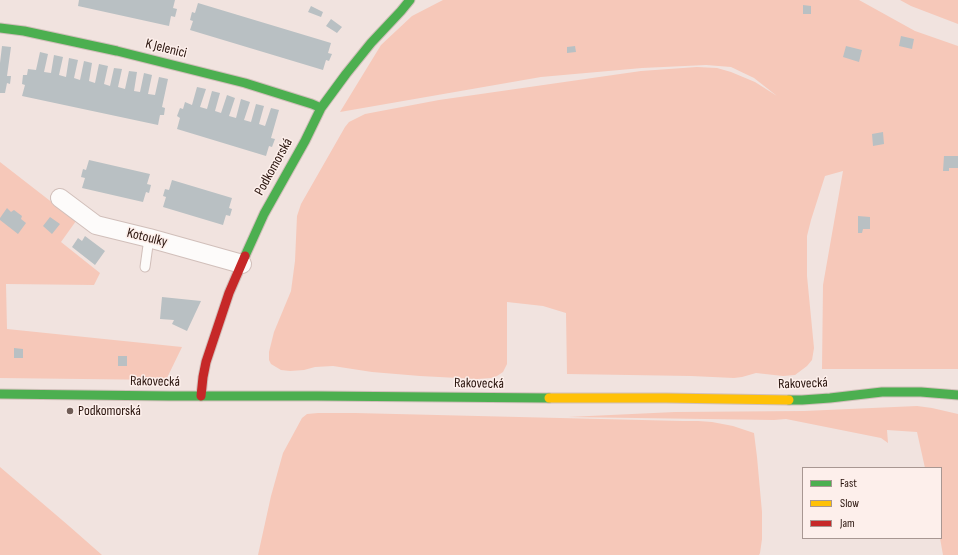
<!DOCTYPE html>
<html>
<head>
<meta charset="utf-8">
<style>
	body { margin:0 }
	#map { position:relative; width:958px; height:555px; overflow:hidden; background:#f1e3df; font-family:"Sofia Sans Condensed",sans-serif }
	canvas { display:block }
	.legend { position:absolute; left:802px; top:467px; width:140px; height:72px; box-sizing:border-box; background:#fdefeb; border:1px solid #a89792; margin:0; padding:5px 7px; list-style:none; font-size:12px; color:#29130c }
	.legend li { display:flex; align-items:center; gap:8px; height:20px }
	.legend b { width:20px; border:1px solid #a89792 }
</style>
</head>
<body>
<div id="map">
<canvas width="958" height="555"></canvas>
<ul class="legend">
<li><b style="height:5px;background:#4caf50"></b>Fast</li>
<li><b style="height:5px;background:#ffc107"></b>Slow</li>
<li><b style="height:5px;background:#c62828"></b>Jam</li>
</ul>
</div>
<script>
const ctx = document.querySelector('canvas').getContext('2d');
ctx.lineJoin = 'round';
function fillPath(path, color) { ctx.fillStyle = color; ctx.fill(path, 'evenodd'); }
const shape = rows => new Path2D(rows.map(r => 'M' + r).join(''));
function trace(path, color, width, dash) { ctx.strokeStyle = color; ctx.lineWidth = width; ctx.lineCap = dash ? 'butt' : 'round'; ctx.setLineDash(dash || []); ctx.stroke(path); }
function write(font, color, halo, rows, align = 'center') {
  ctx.font = font + ' "Sofia Sans Condensed",sans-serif'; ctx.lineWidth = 3; ctx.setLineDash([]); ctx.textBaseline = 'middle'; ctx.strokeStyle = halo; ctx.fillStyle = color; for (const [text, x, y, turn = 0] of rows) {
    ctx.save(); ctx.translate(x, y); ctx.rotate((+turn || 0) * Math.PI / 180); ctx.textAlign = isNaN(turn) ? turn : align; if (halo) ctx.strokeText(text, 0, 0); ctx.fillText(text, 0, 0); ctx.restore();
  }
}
fillPath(shape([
	[443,0,859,0,915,31,958,46,958,369,822,369,823,285,843,171,825,176,811,220,807,236,807,276,814,348,812,360,807,366,795,375,783,376,756,373,742,377,734,378,691,376,567,374,566,313,543,306,507,302,507,364,503,372,497,376,491,378,477,379,420,376,372,372,333,366,315,367,304,370,290,371,281,370,271,364,269,360,269,352,274,332,291,291,295,261,297,216,301,204,345,127,349,122,365,114,439,100,641,71,697,67,717,68,731,72,755,82,777,96,754,78,731,67,706,65,642,68,541,77,340,112,381,45,412,16],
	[900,0,958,0,958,24,911,6],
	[0,162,76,221,61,242,100,273,94,285,6,284,7,329,182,347,166,380,0,378],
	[917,406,932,408,958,414,958,555,943,555,940,538,941,538,941,468,925,468,917,432,887,430,888,443,881,438,786,419,774,420,568,417,675,412,804,411],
	[318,413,355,413,683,421,698,421,712,422,733,426,754,433,757,457,762,512,762,539,760,553,759,555,258,555,271,496,283,453,302,418,307,414],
	[0,467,69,526,102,555,0,555]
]), '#f6c8b9');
fillPath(shape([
	[79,0,175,0,173,8,177,9,175,17,171,16,169,26,78,6],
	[198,3,331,43,328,53,332,54,329,61,326,60,323,70,190,30,193,21,190,20,192,12,195,13],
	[803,5,811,6,811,14,803,14],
	[311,6,323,12,321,17,308,12],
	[331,19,342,27,337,33,326,26],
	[901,36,914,39,912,49,899,46],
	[2,46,11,47,7,76,11,76,10,84,7,83,5,93,0,93,0,63],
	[575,46,576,52,567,53,567,47],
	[846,46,862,50,859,62,843,57],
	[40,52,48,54,44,72,51,73,54,55,63,57,59,75,66,77,69,58,78,60,74,78,80,80,84,61,92,63,89,81,95,83,99,64,108,66,104,84,110,86,114,68,122,69,118,87,125,89,129,71,137,72,134,91,140,92,144,73,152,75,148,94,155,95,159,77,168,79,162,107,165,108,164,115,160,115,158,125,22,96,25,85,22,84,23,75,27,75,28,69,36,70],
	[197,87,206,89,200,107,207,109,212,91,220,93,215,111,221,113,227,95,235,98,229,116,236,118,241,99,250,102,244,120,251,122,256,104,264,106,259,124,265,126,271,108,279,110,271,138,275,139,272,147,269,146,266,156,177,129,180,118,177,116,180,108,183,109,185,102,192,105],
	[883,132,884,144,873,146,872,134],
	[944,156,958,156,958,168,949,168,949,171,943,171],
	[89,160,150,174,147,184,151,185,149,193,146,192,143,202,82,188,85,178,81,177,83,169,86,170],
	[172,180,232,198,229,208,232,209,230,216,226,215,223,225,163,207,166,197,163,196,165,189,169,190],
	[7,208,11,212,14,210,22,216,21,219,26,223,18,234,0,220,0,218],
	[858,216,870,217,870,229,863,229,862,233,858,233],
	[50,217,60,224,52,234,43,226],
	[85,236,105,251,95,265,72,247,78,238,82,241],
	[162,297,201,301,187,331,172,324,174,320,160,319],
	[14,348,23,349,23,358,14,358],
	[118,356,127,356,127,366,118,366]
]), '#b9c0c3');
const lane = shape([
	[145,267,149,238]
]);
const street = shape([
	[60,198,96,225,149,238,242,264]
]);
const fast = shape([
	[0,28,24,31,117,51,245,83,312,104,321,108],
	[245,256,264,214,305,141,321,108,346,74,371,43,401,11,410,0],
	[0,394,169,396,317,396,549,398],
	[789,400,802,400,830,398,882,392,921,392,958,395]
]);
const slow = shape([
	[549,398,666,398,789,400]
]);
const jam = shape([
	[201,396,203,377,206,362,229,293,245,256]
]);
trace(lane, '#d1bfba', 11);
trace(street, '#d1bfba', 20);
trace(fast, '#d1bfba', 11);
trace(slow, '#d1bfba', 11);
trace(jam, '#d1bfba', 11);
trace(lane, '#fdfbfa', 9);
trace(street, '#fdfbfa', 18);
trace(fast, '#4caf50', 9);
trace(slow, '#ffc107', 9);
trace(jam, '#c62828', 9);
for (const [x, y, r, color] of [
	[70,411,4,"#6f5c56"]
]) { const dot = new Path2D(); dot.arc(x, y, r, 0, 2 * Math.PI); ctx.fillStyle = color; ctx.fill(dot); trace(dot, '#fdefeb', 1.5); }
write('14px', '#29130c', '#fdefeb', [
	["K Jelenici",166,49,14],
	["Podkomorská",274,167,-61],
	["Kotoulky",147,238,14],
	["Rakovecká",155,382,1],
	["Rakovecká",479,384,1],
	["Rakovecká",803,384,-2]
]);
write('14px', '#29130c', '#fdefeb', [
	["Podkomorská",78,411]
], 'left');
</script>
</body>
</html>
